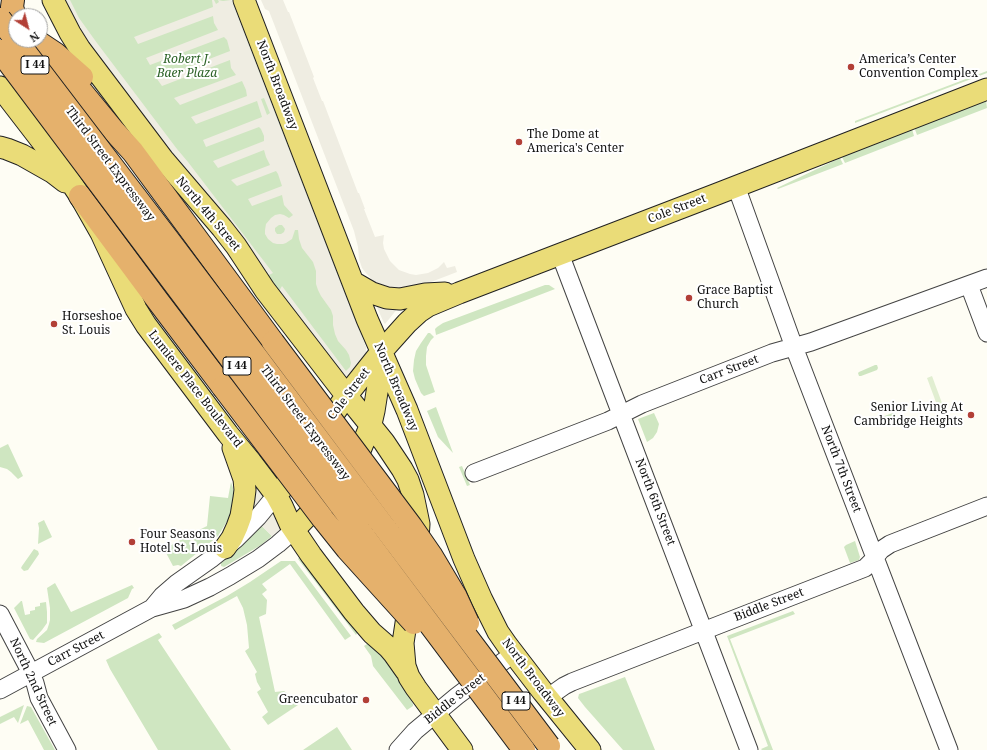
<!DOCTYPE html>
<html>
<head>
<meta charset="utf-8">
<style>
	body { margin:0 }
	#map { position:relative; width:987px; height:750px; overflow:hidden; background:#fefdf4; font-family:"Noto Serif",serif }
	canvas { display:block }
	.north { position:absolute; left:8px; top:8px; width:40px; height:40px; box-sizing:border-box; background:#fff; border:1px solid #9f9f9f; border-radius:50%; rotate:144deg; font-size:11px; font-weight:700; line-height:16px; text-align:center; color:#101010 }
	.north::after { content:''; display:block; margin:auto; width:14px; height:18px; background:#b23f36; clip-path:polygon(50% 0,100% 100%,50% 72%,0 100%) }
</style>
</head>
<body>
<div id="map">
<canvas width="987" height="750"></canvas>
<div class="north">N</div>
</div>
<script>
const ctx = document.querySelector('canvas').getContext('2d');
ctx.lineJoin = 'round';
function fillPath(path, color) { ctx.fillStyle = color; ctx.fill(path, 'evenodd'); }
const shape = rows => new Path2D(rows.map(r => 'M' + r).join(''));
function trace(path, color, width, dash) { ctx.strokeStyle = color; ctx.lineWidth = width; ctx.lineCap = dash ? 'butt' : 'round'; ctx.setLineDash(dash || []); ctx.stroke(path); }
function write(font, color, halo, rows, align = 'center') {
  ctx.font = font + ' "Noto Serif",serif'; ctx.lineWidth = 4; ctx.setLineDash([]); ctx.textBaseline = 'middle'; ctx.strokeStyle = halo; ctx.fillStyle = color; for (const [text, x, y, turn = 0] of rows) {
    ctx.save(); ctx.translate(x, y); ctx.rotate((+turn || 0) * Math.PI / 180); ctx.textAlign = isNaN(turn) ? turn : align; if (halo) ctx.strokeText(text, 0, 0); ctx.fillText(text, 0, 0); ctx.restore();
  }
}
fillPath(shape([
	[62,0,231,0,366,348,366,355,343,378],
	[987,71,987,73,855,123,855,121],
	[986,100,987,108,917,135,914,127],
	[912,129,914,136,845,163,842,157,882,140],
	[840,158,843,164,778,189,777,188],
	[545,285,549,285,555,289,436,335,435,329,437,327,443,323],
	[428,333,430,333,434,337,431,340,427,347,426,356,426,365,435,392,424,396,421,393,415,379,413,371,414,360,416,351,421,343],
	[875,365,877,365,878,368,877,370,861,376,859,376,858,373,859,372],
	[436,407,453,453,438,437,427,411],
	[654,413,659,424,657,432,653,438,647,442,638,419],
	[893,413,895,413,896,415,895,417,879,424,876,423,876,419],
	[8,444,23,476,18,479,11,472,7,469,0,467,0,448],
	[462,466,470,485,467,486,459,467],
	[231,482,234,491,234,496,233,507,229,518,218,536,200,551,191,534,207,526,210,496,228,498],
	[44,520,52,537,38,544,39,528,38,523],
	[261,525,272,536,261,545,224,567,221,566,221,561],
	[188,536,197,553,181,566,178,565,173,566,164,549],
	[855,541,860,557,859,560,850,563,844,547,846,545],
	[34,549,38,551,39,554,28,570,24,571,21,568,22,566],
	[301,555,358,632,356,635,298,559],
	[281,561,295,561,351,636,345,640,290,564,262,584,267,590,262,594,267,600,266,614,259,617,275,692,284,691,292,697,298,705,268,725,262,717,268,712,257,692,261,689,257,682,255,674,257,672,245,651,249,648,247,625,243,608,237,596,175,630,172,625,227,596,250,582],
	[55,583,71,612,132,585,134,588,132,589,128,598,44,643,36,642,37,639,47,630,49,624,50,620,50,608,47,588],
	[21,601,22,601,25,615,30,614,30,611,35,610,35,607,40,606,40,603,46,602,47,612,47,623,42,630,33,640,30,639,14,608],
	[793,611,795,614,730,639,773,750,762,750,761,749,768,746,727,636],
	[159,633,162,637,158,640,231,750,158,750,110,669,106,660],
	[367,644,372,644,388,656,402,684,413,704,413,706,407,710,373,666,371,656,364,646],
	[625,677,655,750,623,750,585,707,578,698,579,694,582,693],
	[24,705,18,723,14,717,0,724,0,717],
	[27,706,31,707,55,750,44,750,28,720,20,724],
	[337,727,352,750,303,750]
]), '#cfe6c1');
fillPath(shape([
	[932,376,942,403,937,405,927,378]
]), '#e1eed1');
fillPath(shape([
	[62,0,70,0,79,18,97,43,177,149,188,162,273,273,269,275,266,274,173,156,84,36],
	[212,0,214,0,216,4,219,2,218,0,223,1,231,0,366,348,366,355,347,380,279,291,282,286,346,371,350,367,351,363,349,355,346,350,338,341,335,334,333,325,333,316,331,310,321,296,318,290,316,284,316,271,313,262,302,248,299,239,298,230,295,230,292,239,286,243,283,244,277,244,273,243,268,239,265,234,265,230,266,224,271,218,275,215,280,214,284,215,289,218,293,215,284,205,282,195,252,206,248,199,282,186,278,174,276,171,237,186,231,180,270,165,266,157,264,150,218,168,213,161,264,141,264,136,261,129,259,127,206,147,203,140,262,117,257,101,196,124,191,117,247,96,246,90,242,81,180,105,174,98,236,75,231,68,230,60,162,86,157,79,230,51,227,40,224,37,150,65,146,58,218,30,214,23,213,16,138,44,134,37,213,7],
	[264,98,270,113,267,115,261,99],
	[279,225,282,225,285,229,284,232,281,234,277,234,275,231,275,228],
	[261,0,283,0,288,12,289,12,314,77,313,78,322,101,323,101,358,193,359,193,365,209,364,209,375,237,384,235,383,243,384,249,390,261,399,270,410,274,416,275,428,273,438,268,444,262,447,268,455,266,457,272,418,287,394,290,376,284,366,273,362,268,359,259,358,247,354,231,269,11,265,9],
	[375,303,398,308,385,324,384,323],
	[251,481,263,496,263,497,248,518],
	[273,515,277,517,281,528,272,536,261,525,268,517]
]), '#efede2');
const minor = shape([
	[736,186,794,347,949,750],
	[560,254,749,750],
	[969,285,987,333],
	[474,473,608,421,642,404,772,353,811,342,987,278],
	[152,608,162,596,177,583,211,559,236,539,258,517,276,495],
	[0,614,31,673,35,683,39,698,67,750],
	[0,690,152,608,184,599,210,587,230,576,258,559,278,544,294,530],
	[547,698,564,686,572,682,865,568,872,561,881,550,890,544,987,506],
	[398,750,415,731,457,696,513,654]
]);
const major = shape([
	[53,0,70,33,80,49,163,159,222,228,236,246,265,290,342,390,384,442,402,469,408,480,413,495,419,524,418,539,416,557,403,643,405,666,409,677,416,688,462,750],
	[244,0,367,319,407,410,464,559,482,600,498,632,507,645,543,692,590,750],
	[0,87,54,157,80,196,101,233,136,309,146,325,228,434,251,462,276,495,282,506,290,524,311,555,354,612,372,633,388,647,394,654,406,671],
	[0,147,7,149,22,155,52,172,65,182],
	[353,282,372,293,387,298,400,299,425,294,445,293],
	[320,433,347,395,381,352,407,323,419,312,428,306,459,293,717,194,987,89],
	[276,495,287,483,301,462],
	[294,530,322,501,340,481,350,468,359,453,371,424,374,411,380,373,381,354],
	[225,548,232,538,237,527,241,516,244,498,245,490,244,479,233,448]
]);
const highway = shape([
	[13,0,12,7,16,20],
	[35,40,56,54,82,77],
	[25,64,44,68,54,72,63,76,72,82,82,92,114,131,133,152,273,342],
	[80,196,158,301,223,387]
]);
trace(minor, '#434343', 19);
trace(major, '#212121', 23);
trace(highway, '#212121', 24);
trace(minor, '#fff', 17);
trace(major, '#eadc78', 21);
trace(highway, '#e5b16c', 22);
const highwayBridge = shape([
	[0,19,170,242,549,746],
	[0,51,524,750],
	[273,342,411,526,431,555,456,597,468,623],
	[223,387,323,519,347,549,414,623]
]);
trace(highwayBridge, '#212121', 24, []);
trace(highwayBridge, '#e5b16c', 22);
for (const [x, y, r, color] of [
	[851,67,4,"#b23f36"],
	[519,142,4,"#b23f36"],
	[689,298,4,"#b23f36"],
	[54,324,4,"#b23f36"],
	[971,415,4,"#b23f36"],
	[132,542,4,"#b23f36"],
	[366,700,4,"#b23f36"]
]) { const dot = new Path2D(); dot.arc(x, y, r, 0, 2 * Math.PI); ctx.fillStyle = color; ctx.fill(dot); trace(dot, '#fff', 1.5); }
for (const [x, y, w] of [
	[35,65,28],
	[237,366,28],
	[516,701,28]
]) { const box = new Path2D(); box.roundRect(x - w / 2, y - 9, w, 18, 3); ctx.fillStyle = '#fff'; ctx.fill(box); trace(box, '#101010', 1); }
write('bold 11px', '#101010', null, [
	["I 44",35,65],
	["I 44",237,366],
	["I 44",516,701]
]);
write('italic 12px', '#2c6227', '#fff', [
	["Robert J.",187,60],
	["Baer Plaza",187,74]
]);
write('12px', '#101010', '#fff', [
	["America’s Center",859,60],
	["Convention Complex",859,74],
	["The Dome at",527,135],
	["America's Center",527,149],
	["Grace Baptist",697,291],
	["Church",697,305],
	["Horseshoe",62,317],
	["St. Louis",62,331],
	["Senior Living At",963,408,"right"],
	["Cambridge Heights",963,422,"right"],
	["Four Seasons",140,535],
	["Hotel St. Louis",140,549],
	["Greencubator",358,700,"right"]
], 'left');
write('12px', '#101010', '#fff', [
	["North Broadway",277,85,69],
	["Third Street Expressway",110,164,53],
	["Cole Street",677,209,-21],
	["North 4th Street",208,214,50],
	["Carr Street",729,370,-21],
	["North Broadway",396,387,67],
	["Lumiere Place Boulevard",195,389,52],
	["Cole Street",349,394,-53],
	["Third Street Expressway",305,423,53],
	["North 7th Street",841,469,69],
	["North 6th Street",655,502,69],
	["Biddle Street",769,605,-21],
	["Carr Street",76,649,-28],
	["North Broadway",533,678,53],
	["North 2nd Street",33,682,65],
	["Biddle Street",455,699,-38]
]);
</script>
</body>
</html>
